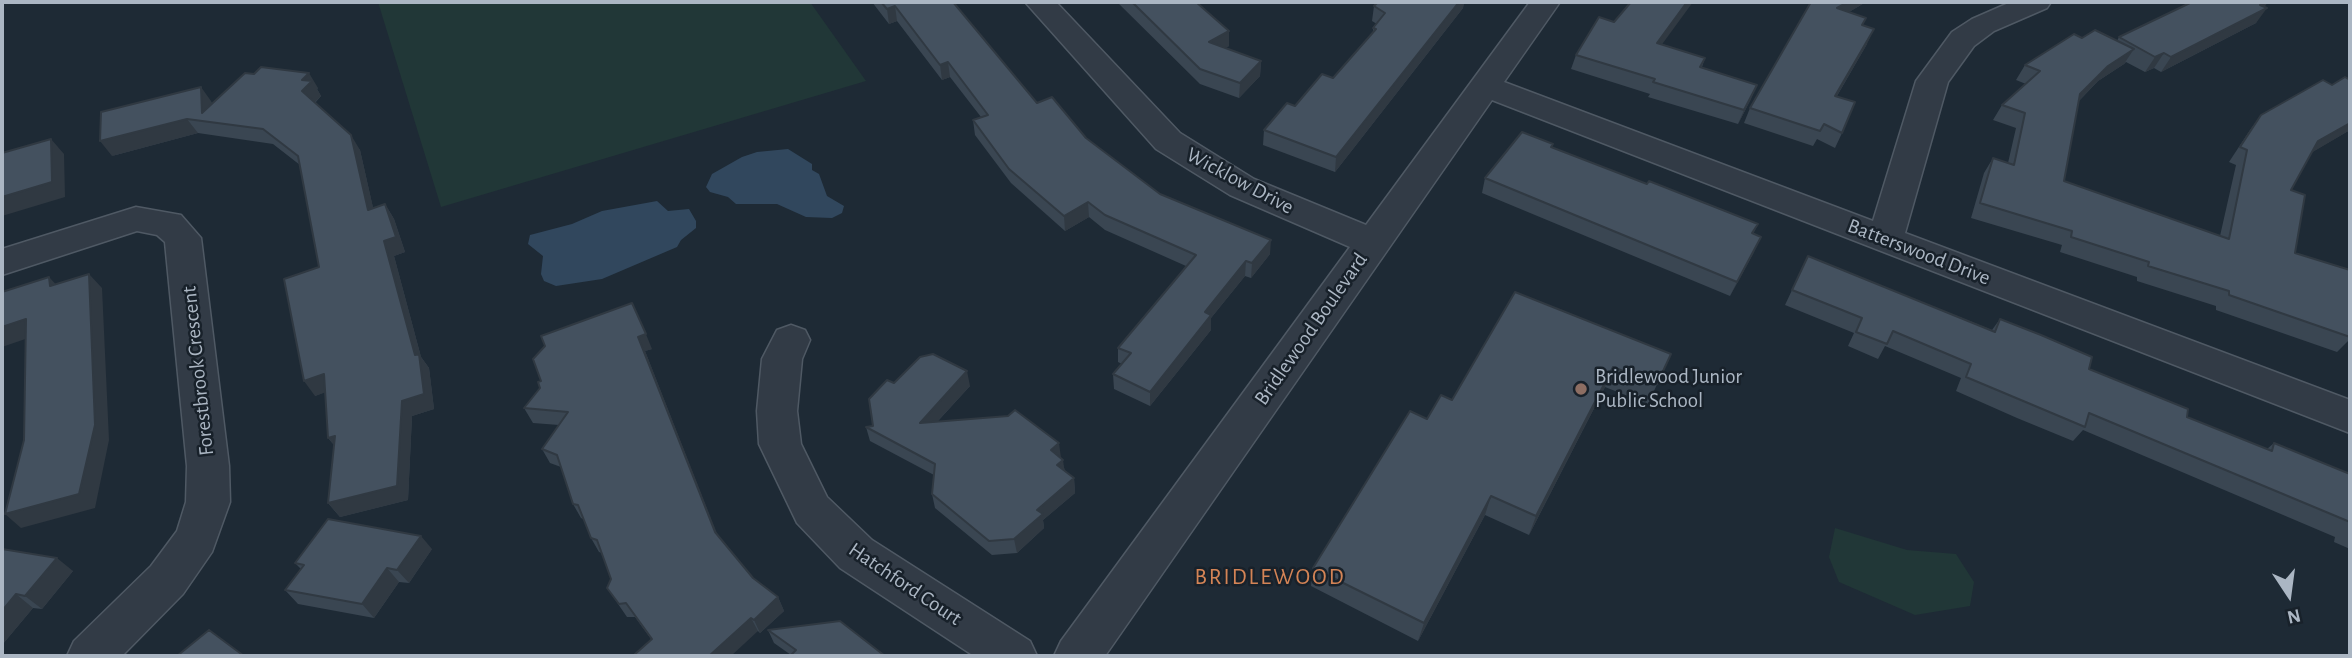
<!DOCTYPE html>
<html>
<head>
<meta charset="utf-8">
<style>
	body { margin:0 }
	#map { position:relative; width:2352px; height:658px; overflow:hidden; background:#1e2a35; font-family:"Alegreya Sans",sans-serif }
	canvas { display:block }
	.frame { position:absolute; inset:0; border:4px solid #abb6c3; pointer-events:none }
	.north { position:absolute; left:2254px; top:560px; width:70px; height:70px; -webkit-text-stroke:5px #18212a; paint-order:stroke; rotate:167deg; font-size:19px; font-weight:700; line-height:28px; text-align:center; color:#abb6c3 }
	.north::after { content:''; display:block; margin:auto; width:24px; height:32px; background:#abb6c3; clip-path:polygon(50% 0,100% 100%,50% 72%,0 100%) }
</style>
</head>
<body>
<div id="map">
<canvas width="2352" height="658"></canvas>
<div class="frame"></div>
<div class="north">N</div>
</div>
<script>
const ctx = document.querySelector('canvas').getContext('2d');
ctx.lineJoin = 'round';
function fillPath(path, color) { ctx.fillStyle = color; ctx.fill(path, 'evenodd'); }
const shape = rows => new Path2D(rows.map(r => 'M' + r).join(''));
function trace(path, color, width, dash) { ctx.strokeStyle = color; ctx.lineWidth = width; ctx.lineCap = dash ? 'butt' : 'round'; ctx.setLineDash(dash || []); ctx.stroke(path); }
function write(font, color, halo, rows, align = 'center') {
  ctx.font = font + ' "Alegreya Sans",sans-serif'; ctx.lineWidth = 5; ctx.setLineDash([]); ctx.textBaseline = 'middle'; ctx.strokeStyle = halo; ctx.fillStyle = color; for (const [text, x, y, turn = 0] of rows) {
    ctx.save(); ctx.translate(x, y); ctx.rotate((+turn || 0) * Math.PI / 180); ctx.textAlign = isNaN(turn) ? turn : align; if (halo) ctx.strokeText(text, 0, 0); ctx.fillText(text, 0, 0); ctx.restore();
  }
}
fillPath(shape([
	[378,2,810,2,866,81,441,207],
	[1835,528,1907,550,1956,554,1974,582,1970,606,1915,615,1839,582,1829,557]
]), '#213737');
fillPath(shape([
	[788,149,812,164,812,170,819,174,827,196,844,206,842,213,832,218,806,217,777,204,736,204,728,197,710,192,706,187,712,174,742,157,757,152],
	[657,201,668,211,689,209,696,221,696,228,681,240,677,247,602,279,556,286,544,281,541,274,543,256,528,244,530,235,572,224,602,211]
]), '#31475d');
const minor = shape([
	[1025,2,1056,2,1180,133,1254,179,1366,225,1530,2,1560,2,1504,82,1873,221,1916,81,1952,32,1972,19,2011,2,2051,2,2047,8,1994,31,1974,46,1948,82,1905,233,2350,400,2350,433,1492,100,1105,656,1054,656,1061,641,1350,247,1230,195,1156,149,1025,2],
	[136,207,181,215,201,238,229,466,230,502,212,552,183,594,122,656,67,656,74,641,151,566,177,531,186,502,187,466,165,242,157,235,137,231,2,275,2,249,136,207],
	[791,325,805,330,810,340,802,359,797,411,801,444,827,497,872,540,1030,641,1037,656,974,656,840,568,797,523,759,444,757,411,762,359,777,330,791,325]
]);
trace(minor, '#4f5964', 3);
fillPath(minor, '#323b46');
fillPath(shape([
	[872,2,953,2,1037,103,1086,138,1160,194,1270,254,1251,278,1245,276,1211,318,1211,330,1150,406,1114,389,1113,374,1122,364,1118,362,1118,348,1186,266,1105,230,1089,217,1065,231,1011,183,975,135,973,120,981,117,950,77,942,80,897,21,889,24],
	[1117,2,1196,2,1229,46,1225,48,1261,61,1260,76,1239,98,1200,84],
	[1378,2,1464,2,1463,8,1335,172,1263,145,1264,130,1333,78,1373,32,1373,28,1377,24,1372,21,1374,6],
	[1810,2,1866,2,1849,12,1863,25,1867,44,1837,96,1842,133,1835,148,1817,139,1813,146,1744,123,1750,108,1811,2],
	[2192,2,2268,2,2264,7,2256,23,2161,72,2154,68,2145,72,2126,62,2124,64,2098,81,2079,101,2064,181,2220,236,2236,165,2229,162,2250,130,2261,115,2350,130,2312,152,2291,190,2295,253,2350,270,2350,339,2337,352,2216,310,2216,306,2137,281,2137,277,2060,252,2062,245,1971,218,1984,173,1993,158,2008,163,2016,128,1993,120,2002,105,2026,84,2016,80,2025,65,2082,38,2117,41,2119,37],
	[1662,44,1705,58,1702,67,1751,99,1738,124,1648,97,1650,94,1571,69,1576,55],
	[254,74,318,88,317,89,321,96,315,103,360,150,373,208,385,204,394,219,405,252,394,256,421,357,429,368,434,409,412,416,408,500,340,517,328,503,334,445,328,438,325,392,315,396,319,267,300,165,273,144,198,133,112,156,211,101,212,104],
	[1553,144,1552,147,1647,184,1758,224,1753,234,1754,252,1730,296,1482,193,1485,178],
	[1808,256,1992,330,2000,319,2089,369,2187,417,2267,449,2274,443,2350,474,2350,549,2334,542,2335,537,2083,430,2073,441,2017,418,1956,391,1961,378,1885,346,1878,359,1848,346,1854,333,1785,305],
	[545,346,652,349,645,351,717,535,753,578,778,597,784,611,760,633,758,631,651,639,635,617,627,617,607,588,611,579,602,553,599,552,591,538,583,519,581,518,573,504,561,467,550,463,542,449,559,425,533,423,524,408,540,388],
	[1671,354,1648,404,1605,387,1529,535,1485,515,1418,641,1311,586,1313,568,1427,419,1452,400],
	[894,383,970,386,938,421,1061,458,1065,471,1074,478,1075,493,1043,520,1044,528,1017,553,992,555,935,508,932,494,934,475,870,441,866,427,873,426],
	[2,549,73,571,42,609,33,608,2,645],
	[432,549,409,583,399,582,374,618,298,604,285,590,301,569,295,563],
	[768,630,885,656,791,655,774,643]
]), '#3a4652');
fillPath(shape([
	[1459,2,1464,2,1463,8,1335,172,1336,157],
	[1687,2,1693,2,1652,58,1657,43],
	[1848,2,1866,2,1830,23,1837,8],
	[2266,2,2268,2,2260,12,2267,8,2256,23,2161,72,2171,57],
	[895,6,897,21,889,24,887,9],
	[1874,29,1867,44,1828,111,1835,96],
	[1229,31,1229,46,1208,57,1209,42],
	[2134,49,2124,64,2098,81,2071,109,2080,94,2108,66],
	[2164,53,2154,68,2145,72,2155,57],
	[1261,61,1260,76,1239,98,1240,83],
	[948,62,950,77,942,80,940,65],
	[309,73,318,88,317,89,321,96,311,106,302,91,302,80],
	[1757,85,1751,99,1738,124,1744,110],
	[201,87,211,101,212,122,202,113],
	[187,119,198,133,112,156,100,141],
	[2350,123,2350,130,2306,156,2318,141],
	[351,135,360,150,377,225,368,210],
	[51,139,64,154,65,197,2,216,2,197],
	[1088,202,1089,217,1065,231,1064,216],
	[385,204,394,219,405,252,394,256,421,357,429,368,434,409,412,416,408,500,340,517,328,503,402,401,415,355,384,241],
	[1761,237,1754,252,1730,296,1737,282],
	[1271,240,1270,254,1251,278,1252,263],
	[1246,261,1245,276,1211,318,1211,330,1150,406,1150,392,1205,312],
	[89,274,102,288,109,440,95,508,21,528,5,514],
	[49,277,63,292,50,286],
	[639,317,652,349,645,351,722,546,715,532,638,337],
	[26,319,40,334,2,347,2,327],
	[1613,367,1605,387,1529,535,1536,516],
	[967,371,970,386,923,437,920,423],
	[324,374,335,389,315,396,304,381],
	[335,436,340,452,328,438],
	[1059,443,1061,458,1051,450],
	[1063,460,1065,474,1057,465],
	[1074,478,1075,493,1043,520,1044,528,1017,553,1014,539,1037,510],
	[1491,496,1485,515,1418,641,1424,623],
	[421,536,432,549,409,583,397,570],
	[57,558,73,571,42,609,25,596],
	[387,568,399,582,374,618,362,604],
	[16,594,33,608,2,645,2,611],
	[778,597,784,611,760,633,754,620],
	[751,618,758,631,731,656,709,656]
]), '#303942');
const building = shape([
	[881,2,953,2,1037,103,1052,97,1086,138,1160,194,1271,240,1252,263,1246,261,1205,312,1211,315,1150,392,1113,374,1131,353,1118,348,1196,255,1105,215,1088,202,1064,216,1009,169,973,120,988,115,948,62,940,65,895,6,887,9,881,2],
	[1132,2,1196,2,1229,31,1209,42,1261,61,1240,83,1200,69,1132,2],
	[1378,2,1459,2,1336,157,1264,130,1287,103,1295,106,1322,74,1333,78,1376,29,1373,28,1385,13,1374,6,1378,2],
	[1631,2,1687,2,1657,43,1705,58,1700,67,1757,85,1744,110,1653,82,1655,79,1576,55,1599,17,1614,22,1631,2],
	[1811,2,1848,2,1837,8,1866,18,1862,25,1874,29,1835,96,1855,102,1842,133,1824,124,1820,131,1750,108,1811,2],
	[2192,2,2266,2,2260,5,2267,8,2171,57,2164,53,2155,57,2119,37,2192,2],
	[2095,30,2134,49,2108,66,2080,94,2064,181,2229,239,2247,150,2240,147,2261,115,2323,80,2332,85,2345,77,2350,80,2350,123,2318,141,2291,190,2305,195,2295,253,2350,270,2350,337,2229,295,2229,291,2148,266,2149,262,2071,237,2072,231,1980,203,1993,158,2014,165,2025,113,2002,105,2040,71,2025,65,2074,34,2082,38,2095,30],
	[261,67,309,73,302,80,312,81,302,91,351,135,368,210,385,204,396,237,384,241,415,355,419,354,424,394,402,401,397,486,328,503,335,436,328,438,324,374,304,381,284,279,319,267,298,156,263,129,187,119,100,141,101,112,201,87,202,113,245,73,254,74,261,67],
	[1522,132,1553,144,1551,147,1647,184,1649,181,1758,224,1752,233,1761,237,1737,282,1485,178,1522,132],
	[51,139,52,182,2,197,2,153,51,139],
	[1808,256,1995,332,2000,319,2041,335,2092,357,2089,369,2188,409,2187,417,2272,451,2274,443,2350,474,2350,522,2089,413,2085,427,2028,403,1966,377,1971,364,1893,331,1887,344,1856,332,1862,318,1792,290,1808,256],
	[89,274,95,425,79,494,5,514,24,440,26,319,2,327,2,292,49,277,50,286,89,274],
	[1515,292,1671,354,1657,384,1613,367,1536,516,1491,496,1424,623,1313,568,1410,411,1427,419,1441,395,1452,400,1515,292],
	[632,303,646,334,638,337,715,532,753,578,778,597,754,620,751,618,709,656,636,656,634,655,652,639,626,603,619,604,607,588,611,579,597,540,591,538,578,505,573,504,557,455,542,449,568,412,524,408,540,388,538,382,541,381,533,359,545,346,541,336,632,303],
	[933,354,967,371,920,423,1008,416,1015,410,1059,443,1051,450,1063,460,1057,465,1074,478,1037,510,1043,514,1014,539,989,541,932,494,935,464,866,427,873,426,869,399,887,380,894,383,920,357,933,354],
	[328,519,421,536,397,570,387,568,362,604,285,590,304,565,295,563,328,519],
	[2,549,57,558,25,596,16,594,2,611,2,549],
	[840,621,885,656,790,656,796,650,768,630,840,621],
	[209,630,244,656,177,656,209,630]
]);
fillPath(building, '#44515f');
trace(building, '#303942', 2);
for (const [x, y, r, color] of [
	[1581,389,7,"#8d6e63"]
]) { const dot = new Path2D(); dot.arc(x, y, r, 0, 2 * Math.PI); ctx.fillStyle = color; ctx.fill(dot); trace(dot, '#18212a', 2.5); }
write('21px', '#abb6c3', '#18212a', [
	["Wicklow Drive",1240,181,28],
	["Batterswood Drive",1919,252,21],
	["Bridlewood Boulevard",1311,329,-55],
	["Forestbrook Crescent",198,371,-96],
	["Hatchford Court",905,584,34]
]);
write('21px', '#abb6c3', '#18212a', [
	["Bridlewood Junior",1595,377],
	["Public School",1595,401]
], 'left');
ctx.letterSpacing = '2px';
write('23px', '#d48456', '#18212a', [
	["BRIDLEWOOD",1270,577]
]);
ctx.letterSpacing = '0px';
</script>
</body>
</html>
